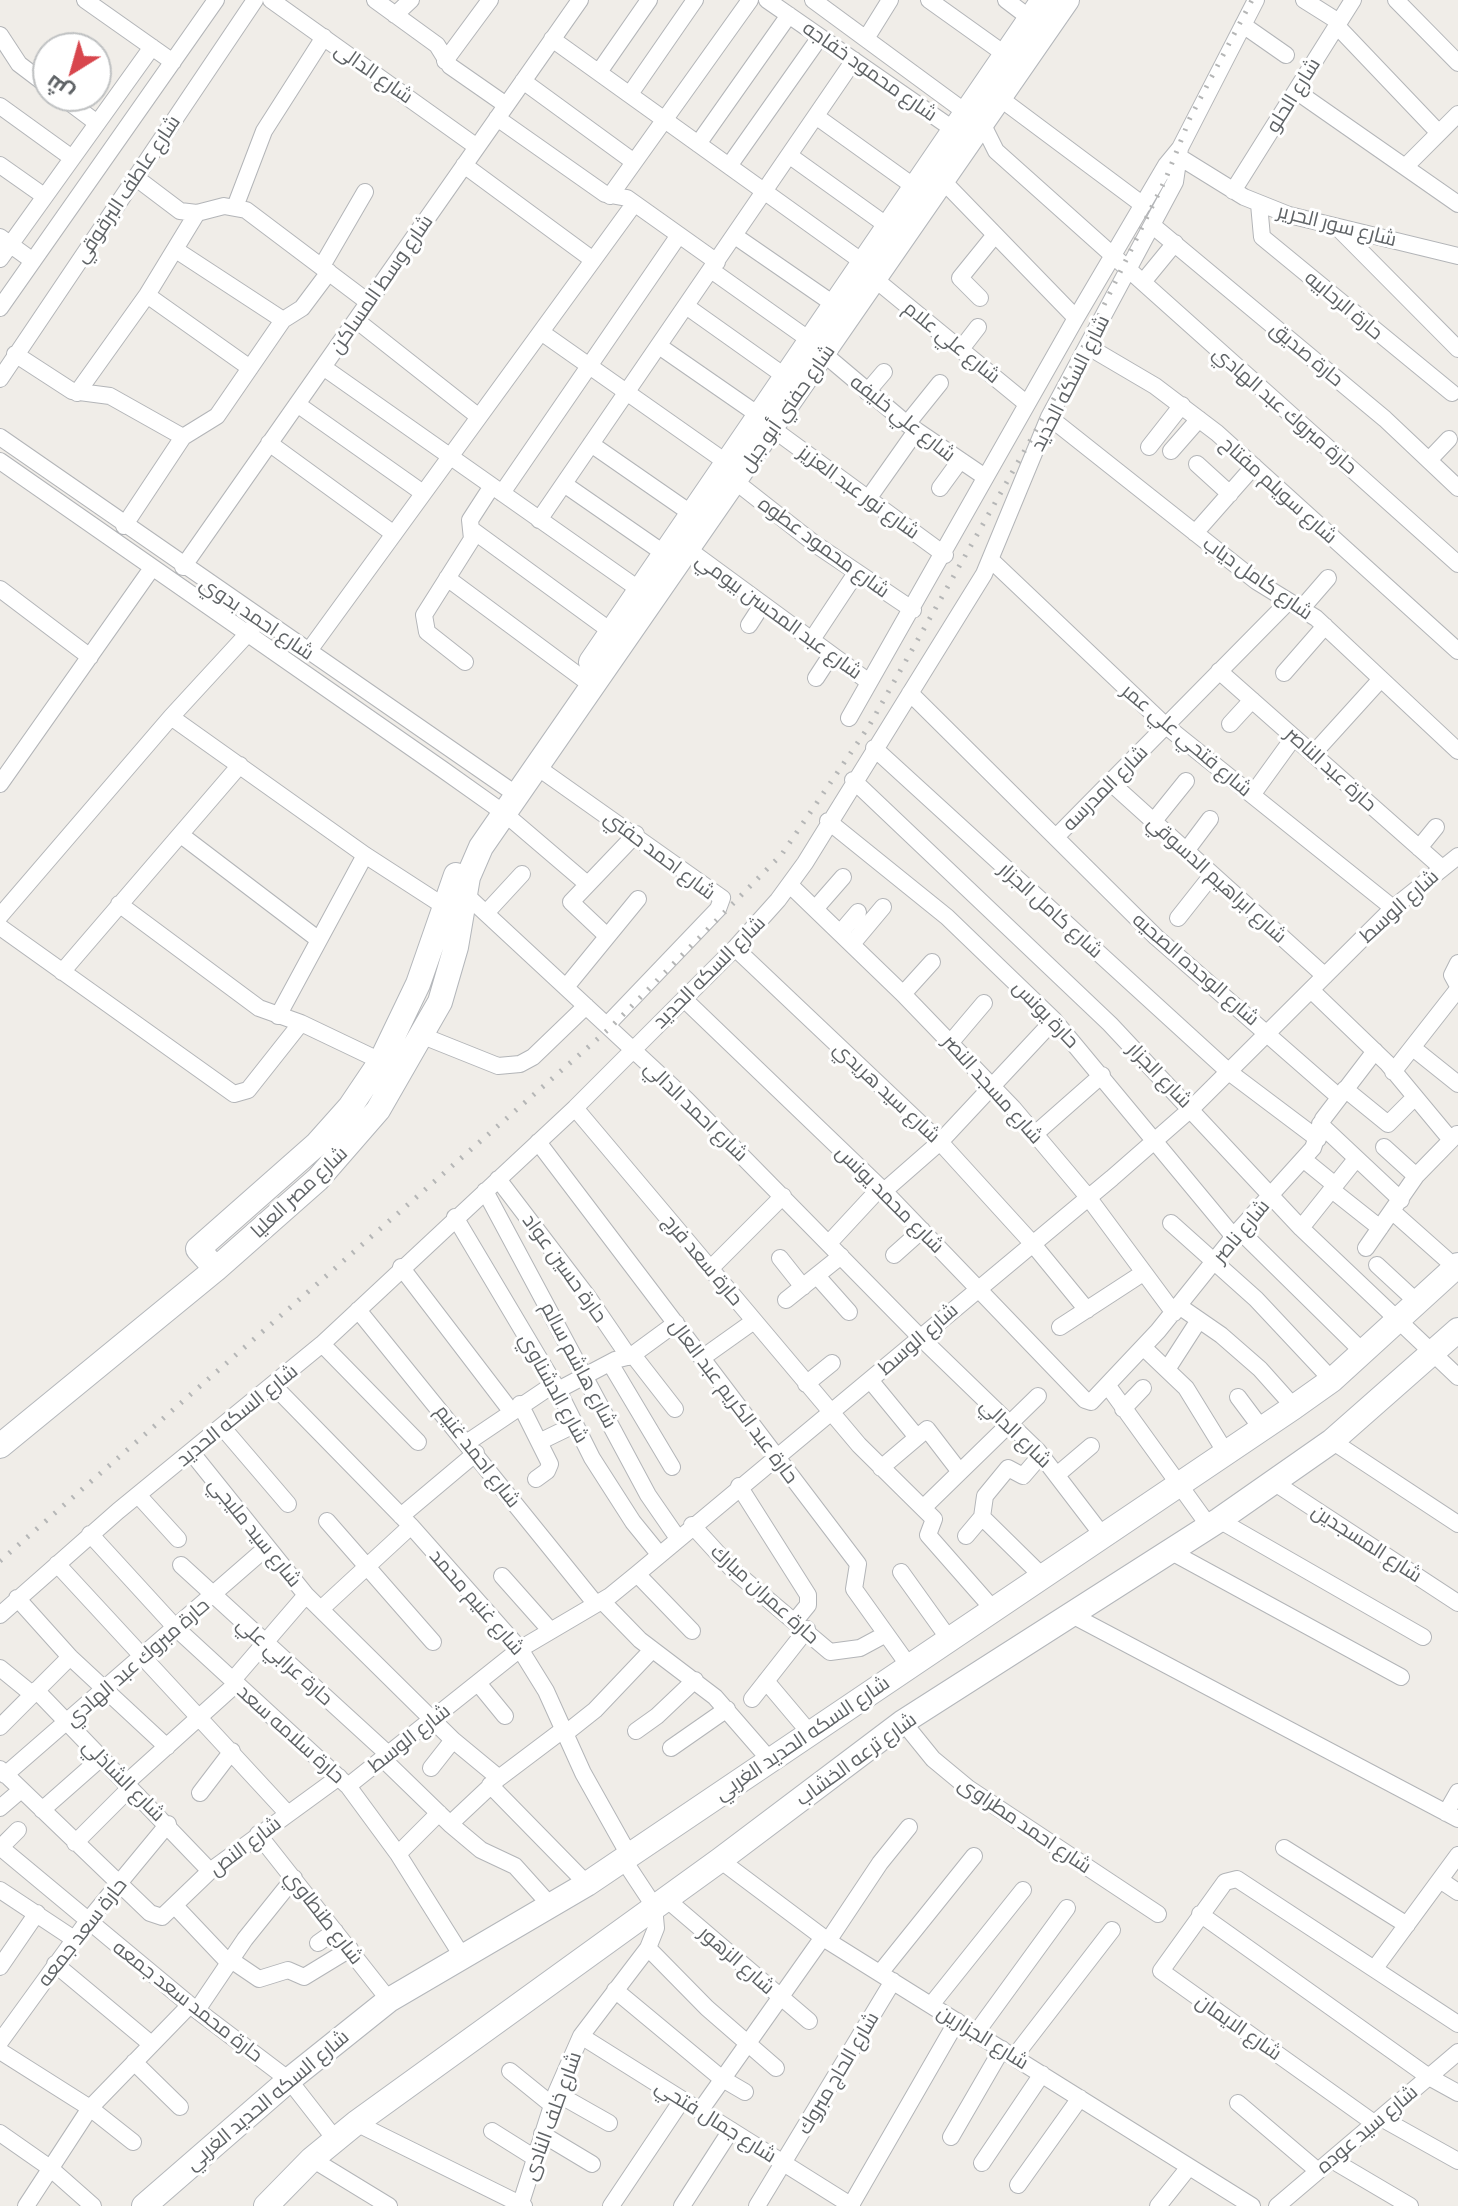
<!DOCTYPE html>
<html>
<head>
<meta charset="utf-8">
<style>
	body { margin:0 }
	#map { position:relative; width:1458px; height:2206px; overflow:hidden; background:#f0ede8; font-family:Barlow,Cairo,sans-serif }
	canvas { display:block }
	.north { position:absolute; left:32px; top:32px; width:80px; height:80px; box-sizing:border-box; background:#fff; border:2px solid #bfc1c2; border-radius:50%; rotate:217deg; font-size:22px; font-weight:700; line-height:32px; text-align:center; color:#5f6366 }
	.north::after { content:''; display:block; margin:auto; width:28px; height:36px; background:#d8464d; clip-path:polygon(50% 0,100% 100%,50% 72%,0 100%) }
</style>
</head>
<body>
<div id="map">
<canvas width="1458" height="2206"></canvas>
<div class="north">ش</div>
</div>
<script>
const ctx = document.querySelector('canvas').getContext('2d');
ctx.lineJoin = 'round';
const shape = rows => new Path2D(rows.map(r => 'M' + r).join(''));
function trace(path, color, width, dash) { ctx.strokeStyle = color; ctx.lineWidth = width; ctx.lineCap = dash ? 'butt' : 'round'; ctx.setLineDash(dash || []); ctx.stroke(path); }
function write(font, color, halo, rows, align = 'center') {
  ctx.font = font + ' Barlow,Cairo,sans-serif'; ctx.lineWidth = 6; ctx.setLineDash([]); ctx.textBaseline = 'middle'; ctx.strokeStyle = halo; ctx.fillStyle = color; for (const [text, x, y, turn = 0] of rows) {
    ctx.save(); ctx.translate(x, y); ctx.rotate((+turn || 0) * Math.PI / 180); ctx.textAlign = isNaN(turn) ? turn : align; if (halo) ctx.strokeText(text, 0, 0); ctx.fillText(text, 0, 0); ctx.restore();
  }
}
const street = shape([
	[85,0,173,62],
	[271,0,477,147],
	[375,0,437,45,450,66,506,105],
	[767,0,960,134],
	[813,0,983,125,996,151,1458,564],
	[929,0,1006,55],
	[1006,0,1031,19],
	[1304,0,1339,22],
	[1396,0,1458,63],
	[395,15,411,0],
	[1243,25,1286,55],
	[1337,26,1439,133],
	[0,35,19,64,48,86],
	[867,37,890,0],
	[552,39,864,263],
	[445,61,490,0],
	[599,72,649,0],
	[523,81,634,162],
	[1296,91,1458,204],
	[630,94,695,0],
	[61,96,97,123],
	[1001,99,1143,205],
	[0,106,72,158],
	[817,117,916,188],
	[497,118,605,194,627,198,717,262],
	[698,144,789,15],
	[790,156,889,227],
	[1181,158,1244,197,1289,215,1458,256],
	[0,165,44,196],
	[464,165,593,260],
	[729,166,820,37],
	[1405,167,1458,114],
	[135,177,180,211,197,213,224,206,246,210,368,302],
	[944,182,1076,318],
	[1233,191,1353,0],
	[610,196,750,0],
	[1259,204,1262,237,1452,393],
	[235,207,264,131,324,37],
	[1152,225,1385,419,1458,488],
	[1338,228,1458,349],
	[735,236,835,305],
	[0,237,33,261],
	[176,250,283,320],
	[0,259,152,47],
	[322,266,365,192],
	[711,270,811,341],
	[876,280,1027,404],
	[1143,282,1175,243],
	[147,295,250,368],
	[980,298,960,278,994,236],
	[686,306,786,377],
	[0,308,216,0],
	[356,320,479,417],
	[541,332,733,467],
	[659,346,760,416],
	[1087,346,1155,386,1217,433,1458,651],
	[961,349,978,327],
	[15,354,72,391,110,396,183,437],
	[824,354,907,424,985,477],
	[323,367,640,590],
	[0,379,255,0],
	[867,392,884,372],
	[77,393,147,295,197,213],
	[297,404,423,493],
	[1049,417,1256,581,1316,618,1458,751],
	[907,424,940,383],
	[773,429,945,555],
	[0,437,517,795],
	[269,443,394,534],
	[591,444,692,514],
	[1149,447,1182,405],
	[1171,451,1199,419],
	[1430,459,1449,439],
	[0,461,442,769,504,813,586,883],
	[1197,464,1230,494],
	[736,482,815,544,913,610],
	[564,484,665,554],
	[940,488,959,462],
	[502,493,679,235],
	[868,499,916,431],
	[539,520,854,60],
	[124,526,183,437,217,416,283,320,302,308,329,272],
	[471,529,612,632],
	[1195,533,1254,466],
	[689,550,869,682],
	[991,560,1166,726,1393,908],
	[183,567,580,0],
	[447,578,594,687],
	[0,589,90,657],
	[1302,608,1328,578],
	[749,625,762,605],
	[811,641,856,573],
	[308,652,634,204],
	[465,662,427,632,424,615,472,539,470,520,492,486],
	[1219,671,1442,868],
	[1284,673,1325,626],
	[816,678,831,655],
	[910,693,1156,937,1339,1097],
	[171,717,365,855,453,912],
	[849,718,1076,318,1166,165,1180,148,1256,0],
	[1230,724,1252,700],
	[874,748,1229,1072,1318,1139],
	[1313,754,1381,679],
	[537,767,722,898,718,909,607,1025],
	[853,780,1110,1024,1301,1228,1458,1377],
	[1110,782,1325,976],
	[0,784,152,568],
	[1252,795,1294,737],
	[828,821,947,917,1054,1020,1234,1237],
	[1153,822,1186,781],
	[181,835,319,940],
	[1056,837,1288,602],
	[1419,848,1436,827],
	[1186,851,1210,819],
	[790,885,903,994,1013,1108,1088,1197,1174,1313],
	[464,893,686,1099,920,1337,1038,1451,1103,1536],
	[119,904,259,1008,301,1023,389,1065],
	[815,909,843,877],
	[486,913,522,874],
	[0,916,171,717,252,629],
	[1178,918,1212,875],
	[0,927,234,1094,248,1090,301,1023],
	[840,933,858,912],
	[607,936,571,902,636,834],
	[852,944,883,907],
	[735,948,940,1142,1032,1243,1087,1310],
	[1458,963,1452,975,1458,986],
	[62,972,240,765],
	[566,987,638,899],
	[1311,990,1387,1063,1451,1140],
	[903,994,932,962],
	[684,999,884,1191,1085,1400,1091,1402,1158,1331,1239,1230,1313,1148,1323,1119,1375,1051],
	[278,1016,365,855],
	[423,1036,498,1066,520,1064,533,1057,586,1006],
	[951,1042,984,1003],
	[1413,1048,1458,1084],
	[1393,1072,1458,989],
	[1345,1089,1388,1124,1414,1098],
	[575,1108,859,1445,934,1519,928,1535,993,1609],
	[1320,1124,1401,1200],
	[1035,1134,1102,1075],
	[538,1142,858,1564,854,1589,909,1666],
	[1384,1147,1416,1176],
	[1303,1159,1335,1185],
	[498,1179,588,1297,629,1357],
	[1332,1190,1380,1228],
	[485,1191,648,1495,677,1537],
	[884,1191,940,1142,1054,1020],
	[1393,1212,1455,1267],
	[455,1217,558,1390,592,1458,633,1522,659,1554],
	[1171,1223,1256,1299,1332,1380],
	[1301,1228,1356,1159],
	[1239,1230,1363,1352],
	[829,1243,880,1188],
	[1366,1248,1416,1176,1457,1134],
	[894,1255,922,1230],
	[780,1258,803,1287],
	[1377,1265,1417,1302],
	[401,1267,511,1411],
	[710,1269,783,1196],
	[817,1276,849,1312],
	[786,1300,841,1256],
	[1179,1306,1221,1335,1260,1369,1294,1407],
	[358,1310,595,1603],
	[1060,1327,1143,1273],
	[322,1344,418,1442],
	[1143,1347,1186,1388,1226,1453],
	[633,1355,675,1409],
	[702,1358,754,1321],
	[610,1363,672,1467],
	[1168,1368,1199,1320],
	[870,1380,916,1436],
	[806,1384,832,1363],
	[274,1386,411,1526,520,1649,546,1691,583,1773,629,1855],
	[1108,1386,1209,1526],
	[558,1390,615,1360,631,1356,676,1323],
	[1238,1397,1262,1429],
	[520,1404,550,1464,547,1471,536,1479],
	[1123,1409,1143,1388],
	[223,1428,288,1504],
	[1332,1441,1458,1524],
	[468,1442,554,1384],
	[539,1442,574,1425],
	[192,1453,306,1595,453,1740,499,1778],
	[881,1468,927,1429,960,1472],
	[1058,1474,1091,1446],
	[1275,1483,1458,1603],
	[739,1486,808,1595,808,1605,795,1621],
	[138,1495,178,1539],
	[923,1508,1038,1396],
	[401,1516,476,1453],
	[982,1517,1041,1575],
	[1219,1520,1423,1637],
	[327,1521,433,1642],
	[692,1525,733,1570,830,1652,860,1648,886,1634],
	[90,1534,176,1628,348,1786,398,1854,462,1956],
	[966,1536,982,1517,985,1496,1008,1468,1023,1476,1041,1455],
	[1168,1550,1401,1677],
	[57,1564,288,1814],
	[181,1565,389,1755],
	[901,1572,949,1639],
	[637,1574,692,1631],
	[502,1576,550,1630],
	[17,1598,70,1657,167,1747],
	[602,1601,640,1640,715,1697,769,1759],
	[321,1609,411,1526],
	[1070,1614,1458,1819],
	[0,1615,118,1511,322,1344,575,1108,735,948,778,900,805,863,984,574,1049,417,1175,182,1180,148],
	[0,1668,32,1694],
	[232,1681,306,1595],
	[766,1681,809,1732],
	[478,1683,505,1716],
	[36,1690,210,1871],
	[752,1699,807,1629],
	[903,1722,933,1759,968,1788,1158,1914],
	[0,1727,70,1657],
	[636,1731,657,1716,695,1680],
	[566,1733,595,1710,652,1650],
	[671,1748,727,1709],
	[383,1759,450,1824,481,1850,515,1866,551,1906],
	[431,1768,453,1740],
	[0,1769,150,1913,162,1917,210,1871,339,1777],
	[5,1775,266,1548],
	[125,1784,236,1684],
	[490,1785,587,1884],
	[348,1786,520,1649,610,1596,637,1574,1112,1178,1192,1108,1393,908,1458,856],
	[200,1793,232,1751],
	[0,1808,21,1790],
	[42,1810,101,1758],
	[1446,1813,1458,1792],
	[450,1824,499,1778,564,1729],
	[258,1834,389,2000],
	[75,1843,130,1788],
	[0,1847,190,2005,289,2080,335,2139],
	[0,1848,18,1830],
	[1284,1848,1407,1925],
	[398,1854,439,1813],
	[720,1860,828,1941,1252,2206],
	[1440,1880,1458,1892],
	[0,1890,74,1939],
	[665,1898,809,2021],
	[175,1906,229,1963],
	[1200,1914,1429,2077,1458,2093],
	[828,1941,880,1863,909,1827],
	[318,1943,335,1931],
	[648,1948,707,2008,776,2068],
	[231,1960,259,1979,288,1970,304,1977,350,1949],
	[55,1964,151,2044],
	[0,1967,37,1913],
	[1375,1968,1458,1855],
	[880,1973,974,1856],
	[615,1990,721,2078,745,2092],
	[931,2005,1023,1890],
	[197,2010,245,1939,294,1878],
	[976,2033,1067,1908],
	[581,2036,852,2206],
	[0,2042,87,1922,168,1824],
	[0,2051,90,2108,133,2142],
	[1014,2057,1112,1930],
	[134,2062,180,2107],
	[510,2071,552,2105],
	[556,2093,609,2123],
	[1238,2103,1318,2171],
	[700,2111,823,1937],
	[1381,2118,1458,2161],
	[356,2123,524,2206],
	[1374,2123,1161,1971,1225,1882,1237,1879,1458,2024],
	[492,2131,535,2158],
	[0,2133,50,2168,93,2206],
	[542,2134,592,2164],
	[951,2137,1002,2049],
	[312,2159,389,2206],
	[1332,2160,1410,2206],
	[982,2163,1042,2074],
	[1018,2185,1080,2098],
	[851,2205,957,2021],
	[26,2206,90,2108,190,2005],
	[520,2206,556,2093,581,2036,648,1948,656,1928,654,1906,623,1859],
	[611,2206,682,2100],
	[682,2206,731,2130],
	[757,2206,893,1981],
	[1158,2206,1189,2167],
	[1277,2206,1458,2052]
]);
const secondary = shape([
	[591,662,1043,0],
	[216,1269,198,1249,317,1144,350,1107,381,1061,418,984,456,875],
	[0,1446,216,1269,318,1179,378,1110,440,1002,456,947,468,877,481,847,1067,0],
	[144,2206,289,2080,389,2000,587,1884,1294,1407,1332,1380,1458,1265],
	[266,2206,312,2159,356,2123,720,1860,903,1722,1219,1520,1332,1441,1458,1330]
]);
trace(street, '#b3b5b8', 18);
trace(secondary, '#b4b7bb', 26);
trace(street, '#fff', 16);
trace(secondary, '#fff', 24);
trace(shape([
	[0,1561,610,1028,782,854,869,726,1087,340,1166,178,1190,118,1252,0]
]), '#b5b6b6', 5, [2, 10]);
write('20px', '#5f6366', '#fff', [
	["شارع محمود خفاجه",870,71,35],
	["شارع الدالى",374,73,35],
	["شارع الحلو",1293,95,-58],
	["شارع عاطف البرقوقي",127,189,-56],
	["شارع سور الحرير",1337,225,14],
	["شارع وسط المساكن",381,284,-55],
	["حارة الرحابيه",1344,305,40],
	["شارع علي علام",952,342,39],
	["حارة صديق",1307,354,40],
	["شارع السكه الحديد",1070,383,-63],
	["شارع حفني أبو جبل",787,408,-55],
	["حارة مبروك عبد الهادي",1285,410,41],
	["شارع علي خليفه",903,418,38],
	["شارع سويلم مفتاح",1279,490,42],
	["شارع نور عبد العزيز",859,492,36],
	["شارع محمود عطوه",824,547,36],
	["شارع كامل دياب",1258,578,35],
	["شارع عبد المحسن بيومي",779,616,36],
	["شارع احمد بدوي",257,618,34],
	["شارع فتحي علي عمر",1187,740,40],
	["حارة عبد الناصر",1331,769,42],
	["شارع المدرسه",1105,788,-45],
	["شارع احمد حفني",660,855,37],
	["شارع ابراهيم الدسوقي",1217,879,42],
	["شارع الوسط",1399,906,-42],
	["شارع كامل الجزار",1051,910,42],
	["شارع الوحده الصحيه",1196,969,41],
	["شارع السكه الحديد",709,972,-45],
	["حارة يونس",1046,1014,46],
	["شارع الجزار",1160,1075,46],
	["شارع مسجد النصر",993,1089,48],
	["شارع سيد هريدي",887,1092,43],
	["شارع احمد الدالي",696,1111,44],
	["شارع مصر العليا",299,1192,-43],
	["شارع محمد يونس",890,1199,45],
	["شارع ناصر",1241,1231,-50],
	["حارة سعد فرج",703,1260,50],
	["حارة حسين عواد",565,1268,54],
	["شارع الوسط",918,1339,-41],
	["شارع هاشم سالم",579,1365,62],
	["شارع الدشناوي",554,1388,61],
	["حارة عبد الكريم عبد العال",734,1401,53],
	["شارع السكه الحديد",237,1415,-39],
	["شارع الدالي",1016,1433,44],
	["شارع احمد غنيم",478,1456,52],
	["شارع سيد مليجي",255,1532,51],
	["شارع المسجدين",1367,1543,33],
	["حارة عمران مبارك",765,1594,42],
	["شارع غنيم محمد",477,1602,49],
	["حارة عرابي علي",285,1661,42],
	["حارة مبروك عبد الهادي",137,1662,-41],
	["حارة سلامه سعد",291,1734,42],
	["شارع الوسط",409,1738,-38],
	["شارع السكه الحديد الغربي",802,1738,-34],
	["شارع ترعه الخشاب",856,1759,-36],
	["شارع الشاذلي",124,1780,45],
	["شارع احمد مطراوى",1025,1825,34],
	["شارع النص",245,1846,-37],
	["شارع طنطاوي",324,1917,52],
	["حارة سعد جمعه",82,1932,-52],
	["شارع الزهور",737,1960,41],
	["حارة محمد سعد جمعه",188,2001,38],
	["شارع الايمان",1239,2027,35],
	["شارع الجزارين",983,2037,32],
	["شارع الحاج مبروك",838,2073,-59],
	["شارع السكه الحديد الغربي",267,2100,-40],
	["شارع خلف النادى",552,2116,-70],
	["شارع جمال فتحي",716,2121,32],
	["شارع سيد عوده",1367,2129,-40]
]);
</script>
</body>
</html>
